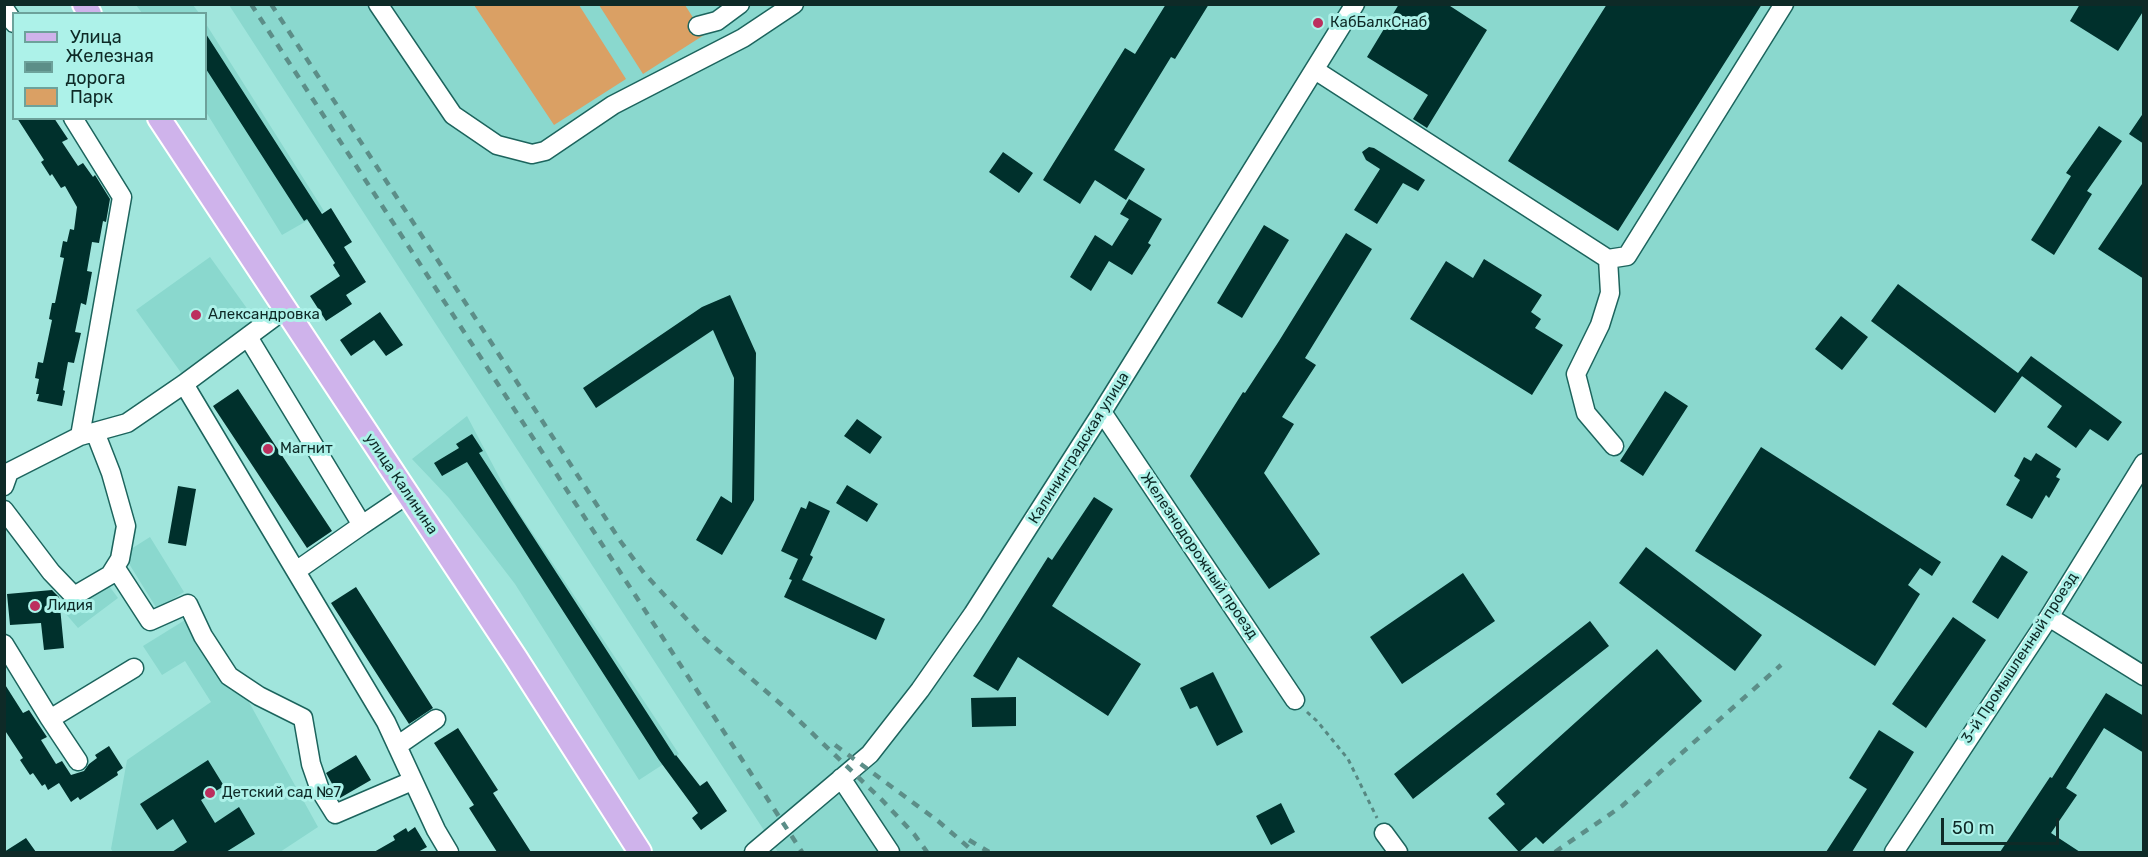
<!DOCTYPE html>
<html>
<head>
<meta charset="utf-8">
<style>
	body { margin:0 }
	#map { position:relative; width:2148px; height:857px; overflow:hidden; background:#a0e5dc; font-family:Rubik,sans-serif }
	canvas { display:block }
	.frame { position:absolute; inset:0; border:6px solid #0e2a27; pointer-events:none }
	.legend { position:absolute; left:12px; top:12px; width:195px; height:108px; box-sizing:border-box; background:#adf2e9; border:2px solid #6da29b; margin:0; padding:8px 10px; list-style:none; font-size:18px; color:#0e2a27 }
	.legend li { display:flex; align-items:center; gap:12px; height:30px }
	.legend b { width:30px; border:2px solid #6da29b }
	.scale { position:absolute; left:1941px; top:818px; width:118px; height:27px; box-sizing:border-box; border:3px solid #0e2a27; border-top:0; padding-left:8px; font-size:18px; line-height:21px; white-space:nowrap; color:#0e2a27; -webkit-text-stroke:4px #adf2e9; paint-order:stroke }
</style>
</head>
<body>
<div id="map">
<canvas width="2148" height="857"></canvas>
<div class="frame"></div>
<ul class="legend">
<li><b style="height:8px;background:#cfb3eb"></b>Улица</li>
<li><b style="height:8px;background:#5c8e88"></b>Железная дорога</li>
<li><b style="height:16px;background:#daa064"></b>Парк</li>
</ul>
<div class="scale">50 m</div>
</div>
<script>
const ctx = document.querySelector('canvas').getContext('2d');
ctx.lineJoin = 'round';
function fillPath(path, color) { ctx.fillStyle = color; ctx.fill(path, 'evenodd'); }
const shape = rows => new Path2D(rows.map(r => 'M' + r).join(''));
function trace(path, color, width, dash) { ctx.strokeStyle = color; ctx.lineWidth = width; ctx.lineCap = dash ? 'butt' : 'round'; ctx.setLineDash(dash || []); ctx.stroke(path); }
function write(font, color, halo, rows, align = 'center') {
  ctx.font = font + ' Rubik,sans-serif'; ctx.lineWidth = 6; ctx.setLineDash([]); ctx.textBaseline = 'middle'; ctx.strokeStyle = halo; ctx.fillStyle = color; for (const [text, x, y, turn = 0] of rows) {
    ctx.save(); ctx.translate(x, y); ctx.rotate((+turn || 0) * Math.PI / 180); ctx.textAlign = isNaN(turn) ? turn : align; if (halo) ctx.strokeText(text, 0, 0); ctx.fillText(text, 0, 0); ctx.restore();
  }
}
fillPath(shape([
	[136,5,193,5,199,13,142,13],
	[229,5,2143,5,2143,852,778,852],
	[206,24,324,211,282,235,206,112],
	[210,257,256,321,182,374,136,310],
	[467,416,514,505,679,754,639,780,515,584,449,498,412,459],
	[150,537,184,592,157,609,123,554],
	[107,583,118,598,78,628,66,614],
	[185,620,230,690,245,695,318,827,280,852,113,852,111,849,127,760,211,702,185,661,162,675,143,646]
]), '#8ad8ce');
fillPath(shape([
	[474,5,579,5,626,79,554,125],
	[599,5,685,5,704,35,643,74]
]), '#daa064');
fillPath(shape([
	[1166,4,1209,4,1175,59,1171,57,1114,150,1145,169,1126,200,1095,180,1080,204,1043,180,1125,48,1135,54],
	[1399,4,1447,4,1487,30,1427,128,1413,119,1428,95,1367,57],
	[1607,4,1762,4,1618,231,1508,161],
	[2080,4,2144,4,2144,10,2118,51,2070,21],
	[206,34,322,214,331,208,352,242,344,247,366,282,346,295,352,304,326,321,310,296,340,276,333,265,335,263,307,219,304,221,206,69],
	[2144,112,2144,144,2129,134],
	[17,118,54,118,68,139,62,142,78,166,83,163,93,177,95,175,110,199,106,222,103,221,99,243,92,242,87,271,92,272,86,305,81,303,75,332,81,333,74,363,68,362,63,390,65,391,62,406,37,401,39,394,36,394,39,379,35,378,38,362,43,363,52,320,49,319,52,303,55,303,64,258,60,257,63,241,67,242,70,229,74,230,77,207,65,186,61,188,52,174,50,176,41,162,44,160],
	[2099,126,2122,141,2087,191,2092,194,2054,255,2031,240,2071,176,2066,173],
	[1369,147,1374,148,1425,180,1418,191,1403,183,1377,224,1354,210,1380,169,1366,160,1362,152],
	[1003,152,1033,173,1019,193,989,172],
	[2144,181,2144,279,2098,249],
	[1129,199,1162,219,1148,243,1151,245,1132,275,1109,261,1091,291,1070,277,1095,235,1112,246,1129,219,1120,214],
	[1264,225,1289,240,1242,318,1217,303],
	[1346,233,1372,249,1305,358,1316,365,1282,417,1294,424,1264,473,1320,554,1269,589,1190,476,1243,392,1245,393,1279,341],
	[1484,259,1542,295,1531,312,1541,319,1535,328,1563,345,1532,395,1410,319,1446,261,1473,278],
	[1898,284,2022,376,1995,413,1871,321],
	[730,295,756,353,754,500,722,555,696,540,721,496,732,503,734,378,713,330,596,408,583,388,702,307],
	[380,312,403,345,386,356,374,340,351,356,340,340],
	[1841,316,1868,337,1842,370,1815,349],
	[2031,356,2122,422,2108,441,2090,429,2076,448,2047,427,2062,406,2018,373],
	[238,389,332,531,307,548,213,406],
	[1665,391,1688,406,1643,476,1620,461],
	[857,419,882,437,870,454,844,436],
	[472,434,483,451,479,453,675,756,676,755,700,786,707,781,727,811,701,830,692,818,698,813,659,760,467,462,442,476,434,463,459,448,456,444],
	[1761,447,1941,562,1932,576,1920,568,1908,585,1920,594,1875,666,1695,551],
	[2036,453,2061,469,2056,477,2060,479,2049,498,2046,495,2032,519,2006,505,2020,480,2014,476,2024,457,2031,461],
	[847,485,878,504,867,522,836,503],
	[178,486,196,489,186,546,168,543],
	[1094,497,1113,509,1052,606,1141,664,1108,716,1018,657,998,691,973,676,1048,557,1052,560],
	[809,501,830,511,810,555,813,557,802,580,885,619,876,640,784,597,792,580,789,579,798,559,781,551,801,507,806,509],
	[1646,547,1762,635,1735,671,1619,583],
	[2002,555,2028,572,1998,619,1972,602],
	[1463,573,1495,621,1402,684,1370,637],
	[356,587,433,708,409,724,331,603],
	[52,590,59,597,64,648,44,650,41,623,10,625,7,594],
	[1953,617,1986,640,1926,728,1892,704],
	[1590,621,1609,646,1413,799,1394,774],
	[1657,649,1702,701,1543,844,1536,837,1519,852,1488,818,1505,804,1496,794],
	[1213,672,1243,732,1217,746,1197,706,1190,709,1180,688],
	[4,683,23,713,29,710,47,737,41,740,56,764,62,761,71,775,84,771,89,764,97,758,95,755,109,746,123,768,117,772,118,775,80,800,78,797,71,802,59,783,48,790,45,784,42,786,33,773,30,775,20,760,23,758,4,729],
	[2106,693,2144,716,2144,753,2104,728,2066,788,2077,795,2051,833,2080,852,2000,852,2050,777,2052,778],
	[1016,697,1016,726,972,727,971,698],
	[458,728,498,790,493,793,531,852,497,852,469,808,474,805,434,743],
	[1879,730,1914,752,1852,852,1826,852,1867,789,1849,778],
	[356,755,371,780,340,798,326,773],
	[208,760,224,786,201,800,215,823,239,807,255,834,226,852,172,852,187,842,173,819,157,830,140,804],
	[1281,803,1295,832,1271,845,1256,816],
	[415,827,427,847,418,852,374,852,395,840,393,836,406,828,408,832],
	[26,838,36,852,4,852]
]), '#00302c');
const minor = shape([
	[378,4,453,115,497,145,532,154,545,151,613,105,743,38,794,4],
	[4,8,14,23],
	[698,26,717,21,740,4],
	[1315,70,1608,259],
	[73,118,122,197,80,436],
	[248,337,362,525,296,571],
	[184,384,386,722,436,830,449,852],
	[1102,412,1295,700],
	[1614,446,1586,413,1576,374,1600,325,1610,293,1608,259,1627,256,1784,4],
	[4,486,9,472,80,436,127,423,184,384,285,309],
	[4,510,51,572,74,596,110,575,120,559,126,526,111,473,95,432],
	[362,525,408,494],
	[115,567,150,621,188,604,203,636,229,676,259,696,303,718,311,764,320,790,335,814,412,781],
	[2049,617,2144,676],
	[4,644,50,719,134,668],
	[50,719,78,761],
	[397,746,436,719],
	[841,778,890,852],
	[1384,833,1398,852],
	[754,852,870,754,920,690,973,614,1102,412,1355,4],
	[1894,852,2049,617,2144,463]
]);
const major = shape([
	[84,4,90,14],
	[159,118,516,658,640,852]
]);
trace(minor, '#1c645d', 21);
trace(major, '#fff', 26);
trace(shape([
	[1307,712,1317,721,1348,759,1377,818]
]), '#578882', 3, [4.5, 4.5]);
trace(minor, '#fff', 18);
trace(major, '#cfb3eb', 22);
trace(shape([
	[251,4,802,852],
	[271,4,621,542,644,573,705,639,789,711,882,800,914,834,927,852],
	[835,745,938,821,974,852],
	[969,840,989,852],
	[1555,852,1622,806,1781,665]
]), '#5c8e88', 4.5, [8, 8]);
for (const [x, y, r, color] of [
	[1318,23,6,"#bc2f5e"],
	[196,315,6,"#bc2f5e"],
	[268,449,6,"#bc2f5e"],
	[35,606,6,"#bc2f5e"],
	[210,793,6,"#bc2f5e"]
]) { const dot = new Path2D(); dot.arc(x, y, r, 0, 2 * Math.PI); ctx.fillStyle = color; ctx.fill(dot); trace(dot, '#adf2e9', 2); }
write('15px', '#0e2a27', '#adf2e9', [
	["КабБалкСнаб",1330,23],
	["Александровка",208,315],
	["Магнит",280,449],
	["Лидия",47,606],
	["Детский сад №7",222,793]
], 'left');
write('15px', '#0e2a27', '#adf2e9', [
	["Калининградская улица",1079,448,-58],
	["улица Калинина",401,484,56],
	["Железнодорожный проезд",1199,556,56],
	["3-й Промышленный проезд",2020,658,-57]
]);
</script>
</body>
</html>
